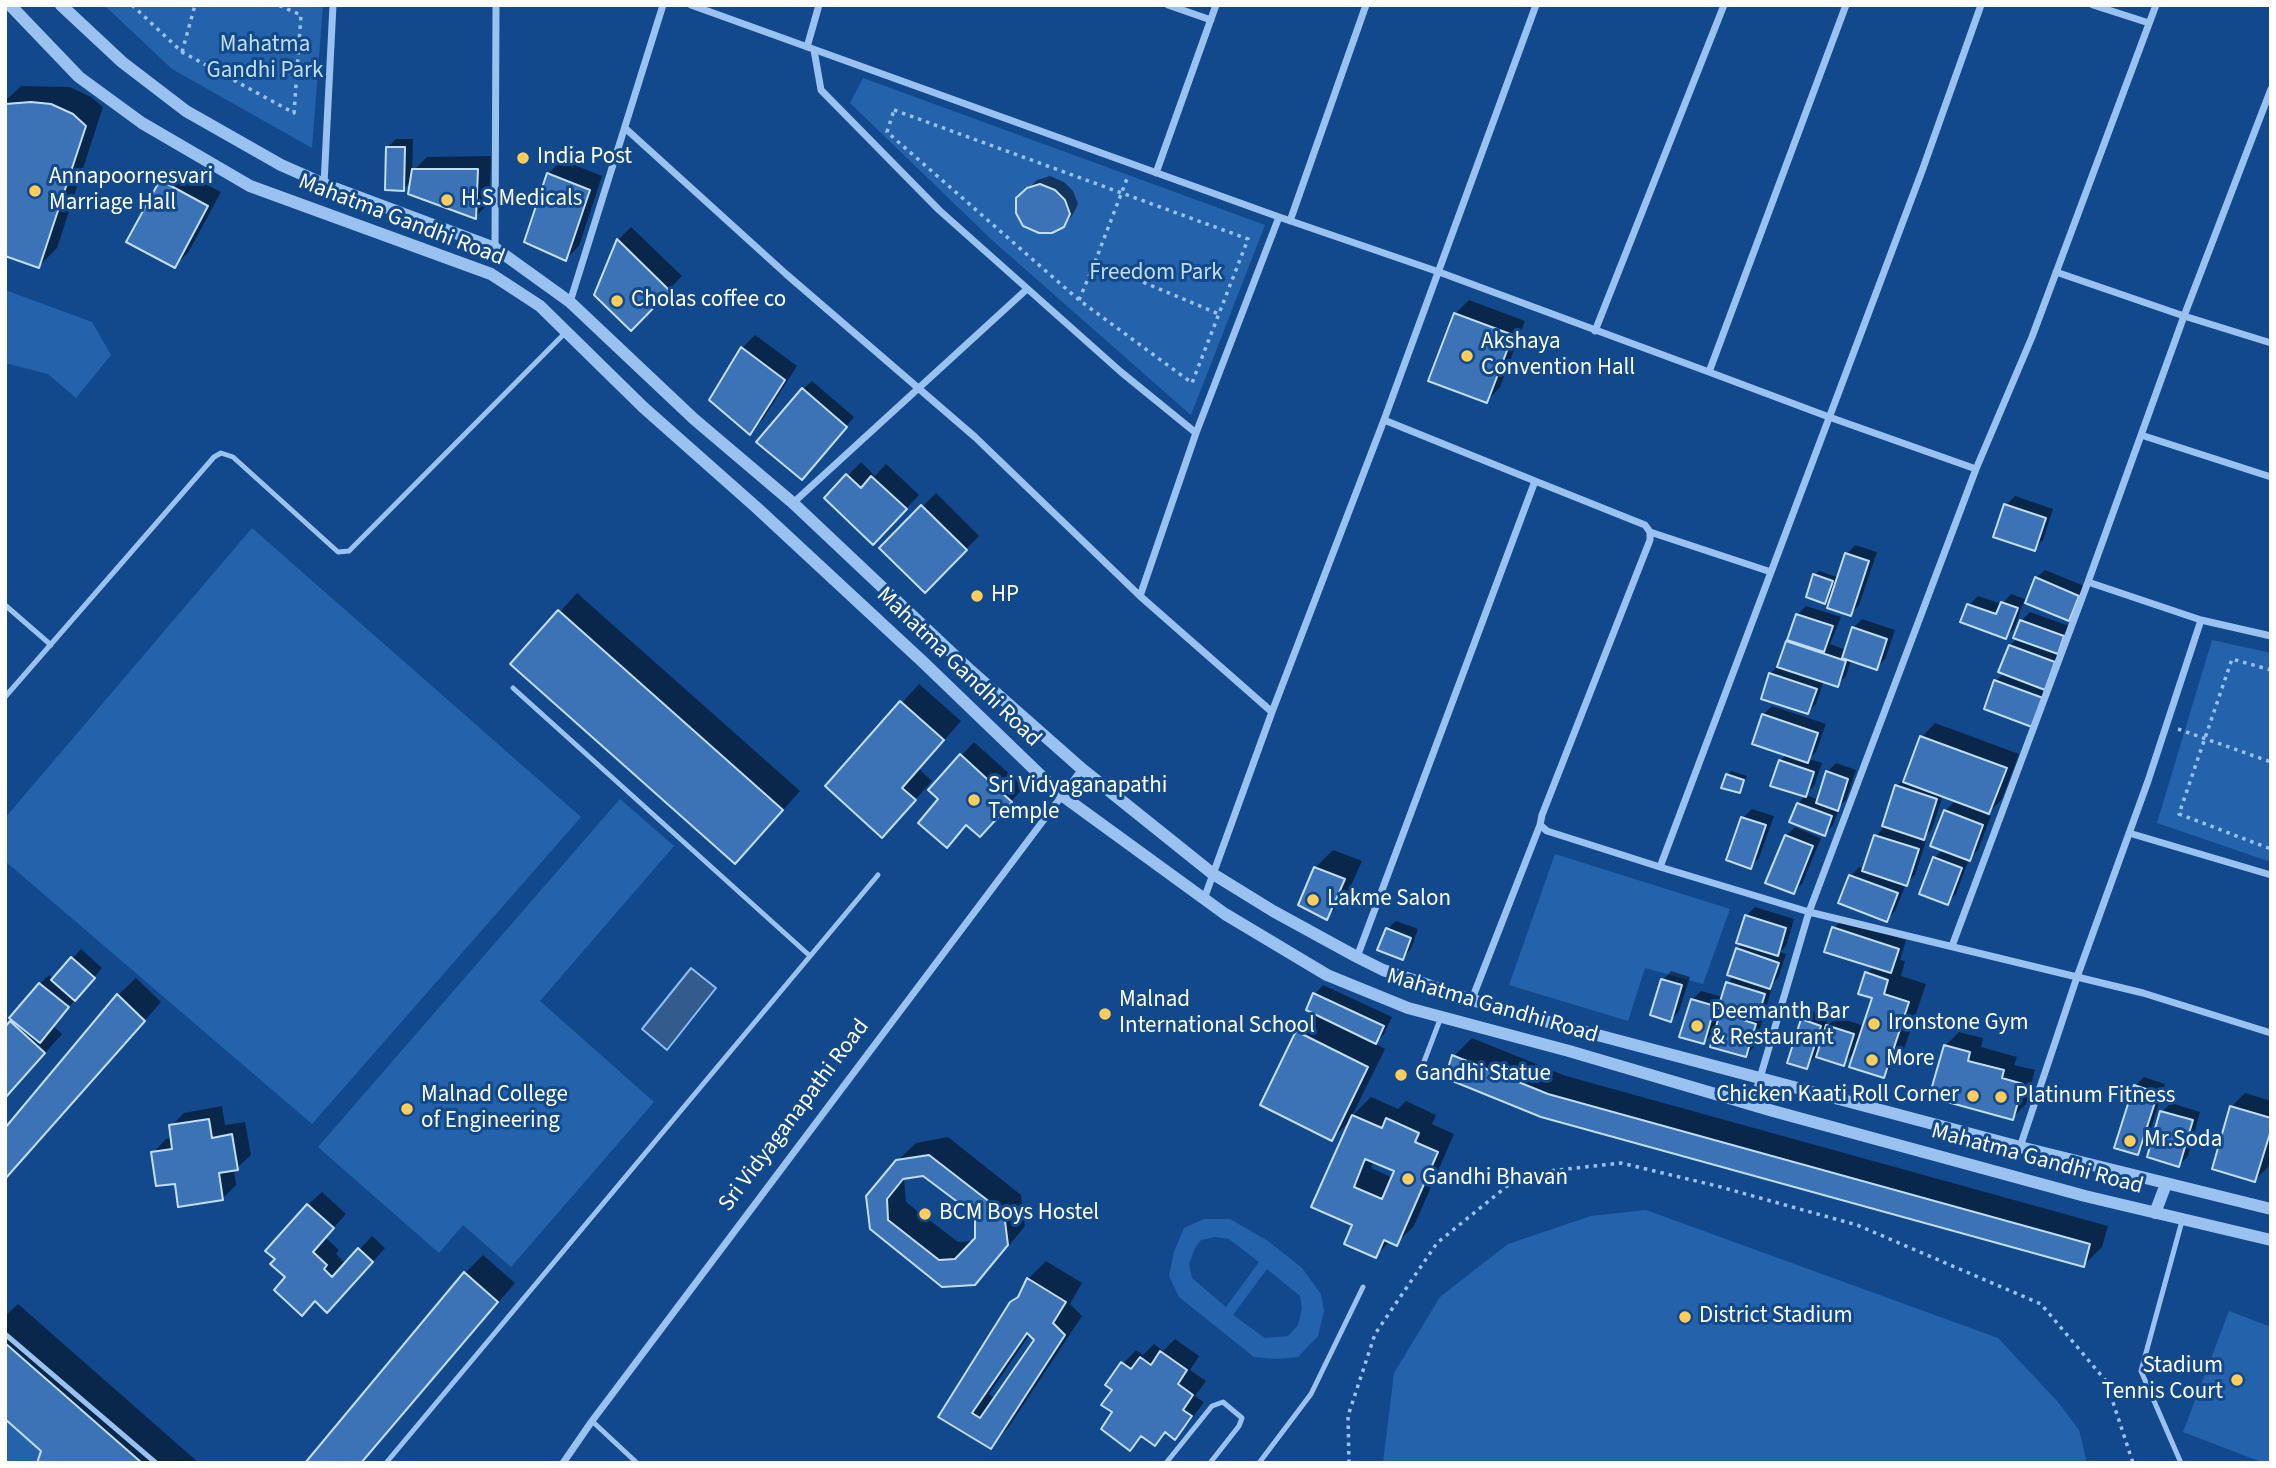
<!DOCTYPE html>
<html>
<head>
<meta charset="utf-8">
<style>
	body { margin:0 }
	#map { position:relative; width:2276px; height:1468px; overflow:hidden; background:#12498c; font-family:"Source Sans 3",sans-serif }
	canvas { display:block }
	.frame { position:absolute; inset:0; border:7px solid #fff; pointer-events:none }
</style>
</head>
<body>
<div id="map">
<canvas width="2276" height="1468"></canvas>
<div class="frame"></div>
</div>
<script>
const ctx = document.querySelector('canvas').getContext('2d');
ctx.lineJoin = 'round';
function fillPath(path, color) { ctx.fillStyle = color; ctx.fill(path, 'evenodd'); }
const shape = rows => new Path2D(rows.map(r => 'M' + r).join(''));
function trace(path, color, width, dash) { ctx.strokeStyle = color; ctx.lineWidth = width; ctx.lineCap = dash ? 'butt' : 'round'; ctx.setLineDash(dash || []); ctx.stroke(path); }
function write(font, color, halo, rows, align = 'center') {
  ctx.font = font + ' "Source Sans 3",sans-serif'; ctx.lineWidth = 6; ctx.setLineDash([]); ctx.textBaseline = 'middle'; ctx.strokeStyle = halo; ctx.fillStyle = color; for (const [text, x, y, turn = 0] of rows) {
    ctx.save(); ctx.translate(x, y); ctx.rotate((+turn || 0) * Math.PI / 180); ctx.textAlign = isNaN(turn) ? turn : align; if (halo) ctx.strokeText(text, 0, 0); ctx.fillText(text, 0, 0); ctx.restore();
  }
}
fillPath(shape([
	[104,5,323,5,312,148,172,69],
	[863,78,1265,225,1191,415,993,241,850,103],
	[5,290,92,322,111,355,76,398,48,374,5,363],
	[252,528,581,817,312,1124,5,861,5,818],
	[2212,640,2271,653,2271,862,2157,823],
	[620,799,674,846,540,1001,654,1102,511,1267,463,1225,439,1253,318,1147],
	[1555,854,1730,909,1703,984,1645,968,1628,1021,1509,985],
	[1646,1210,1998,1338,2058,1402,2079,1430,2087,1463,1383,1463,1394,1373,1440,1297,1508,1244,1591,1216],
	[1204,1219,1230,1219,1268,1241,1302,1268,1321,1294,1324,1311,1318,1336,1298,1357,1277,1359,1254,1357,1179,1297,1169,1276,1174,1252,1184,1228],
	[1215,1237,1229,1239,1259,1262,1226,1307,1192,1278,1189,1264,1195,1248,1201,1240],
	[1267,1269,1300,1296,1302,1309,1298,1325,1288,1336,1265,1338,1233,1315],
	[2229,1311,2271,1327,2271,1463,2264,1463,2183,1432],
	[5,1419,55,1463,5,1463]
]), '#2463ac');
const water = shape([
	[691,968,716,988,667,1050,642,1029,691,968]
]);
fillPath(water, '#335c8d');
trace(water, '#8cbef5', 2);
fillPath(shape([
	[21,86,70,87,91,97,103,107,57,248,39,266,5,255,5,101],
	[396,139,413,139,412,172,427,157,491,156,489,203,475,217,412,180,403,189,388,147],
	[562,160,602,176,579,246,566,259,548,174],
	[175,168,221,192,188,253,174,266,162,181],
	[1050,176,1064,182,1073,191,1078,204,1072,216,1063,226,1018,199,1037,180],
	[631,227,682,276,631,328,618,240],
	[1469,300,1525,321,1500,387,1487,401,1455,314],
	[755,335,797,366,763,419,750,432,742,348],
	[812,381,854,417,810,470,803,389],
	[861,462,875,476,886,464,919,495,887,529,826,498],
	[936,493,979,536,925,590,882,548],
	[2015,496,2053,509,2043,540,2034,549,1995,536,2006,505],
	[1855,545,1877,552,1859,605,1851,614,1834,593,1825,602,1815,575,1819,571,1837,577,1847,554],
	[2045,570,2087,587,2077,610,2069,619,2024,601,2014,629,2005,637,1963,621,1969,605,1978,596,2002,604,2011,594,2027,600,2036,578],
	[577,593,800,791,753,844,513,664],
	[1806,606,1841,617,1830,644,1846,650,1853,628,1862,619,1895,630,1885,659,1877,668,1851,660,1846,676,1837,685,1824,680,1816,704,1808,712,1770,674,1780,664,1797,615],
	[2030,612,2072,627,2040,716,1996,681,2005,672,2010,645,2018,638,2021,621],
	[919,684,961,721,919,769,932,781,900,817,827,786],
	[1772,706,1826,724,1816,752,1809,759,1822,763,1814,786,1806,795,1819,800,1827,772,1836,763,1856,770,1846,800,1840,806,1833,825,1825,834,1792,821,1798,804,1806,795,1772,784,1780,761,1787,754,1754,743,1763,715],
	[1935,723,2019,754,2002,799,1986,815,1991,816,1978,850,1969,859,1956,894,1947,903,1934,858,1944,849,1945,811,1956,800,1943,795,1932,829,1922,839,1926,841,1915,875,1906,884,1895,911,1887,920,1841,902,1851,876,1859,867,1865,869,1876,836,1886,825,1897,786,1905,778,1922,737],
	[974,742,1024,787,993,822,967,824,960,832,940,799,961,756],
	[1731,771,1747,776,1739,792,1727,775],
	[1752,809,1774,816,1759,858,1751,866,1743,818],
	[1795,827,1821,838,1802,884,1793,892,1786,836],
	[1333,850,1362,861,1345,899,1327,917,1315,868],
	[1755,907,1794,919,1786,946,1780,952,1786,954,1778,978,1773,983,1766,1009,1760,1014,1764,1015,1754,1047,1746,1055,1717,1029,1704,1042,1692,1000,1701,991,1723,997,1727,983,1734,976,1737,949,1743,944,1746,916],
	[1720,1007,1727,1009,1717,1018],
	[1842,920,1906,940,1900,960,1905,961,1901,976,1926,984,1901,1058,1883,1076,1856,1051,1843,1064,1816,1055,1806,1067,1803,1020,1812,1011,1828,1017,1825,1029,1836,1017,1865,1026,1874,997,1867,973,1874,966,1834,928],
	[1396,921,1418,929,1411,949,1402,958,1387,929],
	[81,949,102,968,53,1026,62,1034,5,1098,5,1029,14,1019,12,1017,40,984,49,975,54,979],
	[1671,971,1690,977,1679,1011,1671,1020,1663,980],
	[136,978,161,1002,5,1179,5,1130,118,995],
	[1323,985,1392,1017,1384,1034,1375,1043,1385,1049,1352,1116,1371,1097,1398,1109,1406,1101,1436,1115,1432,1124,1454,1134,1414,1226,1396,1244,1390,1241,1376,1256,1355,1224,1352,1119,1332,1139,1298,1032,1316,1014,1315,994],
	[1374,1161,1396,1170,1393,1178,1371,1168],
	[1959,1032,1983,1038,1981,1047,2017,1057,2014,1065,2035,1070,2026,1104,2012,1118,1946,1045],
	[1472,1038,1566,1076,2108,1226,2102,1247,2084,1265,1542,1115,1454,1056],
	[2144,1077,2165,1084,2146,1144,2137,1153,2135,1086],
	[2245,1093,2271,1101,2271,1159,2268,1167,2255,1180,2231,1107],
	[2171,1103,2200,1112,2188,1156,2179,1165,2162,1112],
	[222,1106,225,1125,245,1122,251,1155,237,1168,234,1169,236,1185,223,1198,176,1181,153,1153,166,1139,172,1138,171,1126,184,1113],
	[948,1137,1021,1195,1025,1226,993,1265,975,1284,872,1228,897,1161,916,1143],
	[923,1175,976,1214,976,1238,973,1241,958,1242,906,1202,904,1179],
	[322,1192,346,1214,325,1237,339,1250,336,1254,346,1264,372,1236,385,1248,341,1297,287,1277,308,1205],
	[483,1255,515,1283,362,1463,307,1463,465,1273],
	[1046,1261,1082,1283,1070,1304,1082,1316,1008,1428,990,1446,940,1416,1011,1303,1023,1291,1028,1279],
	[1030,1334,1036,1340,996,1399,989,1394],
	[18,1304,199,1463,39,1463,43,1451,5,1417,5,1316],
	[1175,1339,1199,1356,1190,1370,1206,1381,1195,1396,1204,1402,1188,1424,1175,1437,1167,1431,1155,1444,1143,1436,1130,1448,1115,1412,1114,1390,1123,1364,1136,1350,1143,1355,1154,1344,1163,1351]
]), '#0007');
const building = shape([
	[31,102,51,104,73,114,86,126,39,268,5,256,5,104,31,102],
	[386,147,405,147,404,191,385,190,386,147],
	[412,169,478,169,476,219,408,194,412,169],
	[547,173,590,190,566,261,524,242,547,173],
	[160,180,208,206,175,268,126,242,160,180],
	[1040,184,1055,190,1065,200,1070,214,1064,227,1052,233,1039,233,1023,226,1016,213,1016,198,1027,188,1040,184],
	[617,239,670,291,631,331,594,295,617,239],
	[1454,313,1513,335,1487,403,1428,381,1454,313],
	[741,347,785,380,750,435,709,400,741,347],
	[802,388,847,427,802,480,756,442,802,388],
	[846,474,861,488,871,476,907,509,873,545,824,498,846,474],
	[2004,504,2046,518,2035,551,1993,537,2004,504],
	[921,505,967,550,925,593,879,548,921,505],
	[1845,553,1869,561,1851,616,1827,608,1845,553],
	[1813,574,1833,581,1825,604,1806,597,1813,574],
	[2035,577,2079,596,2069,621,2025,603,2035,577],
	[2001,602,2018,608,2006,639,1960,622,1967,604,1996,614,2001,602],
	[558,610,783,810,735,864,510,664,558,610],
	[1796,614,1833,626,1824,652,1787,640,1796,614],
	[2020,620,2064,636,2058,654,2013,638,2020,620],
	[1852,627,1887,639,1877,670,1842,658,1852,627],
	[1786,641,1846,661,1838,687,1777,667,1786,641],
	[2009,645,2055,662,2045,690,1998,672,2009,645],
	[1769,673,1817,689,1808,714,1761,699,1769,673],
	[1994,680,2043,698,2032,727,1984,709,1994,680],
	[900,701,944,740,902,788,916,800,882,838,825,786,900,701],
	[1762,714,1818,733,1808,763,1752,744,1762,714],
	[1920,736,2007,768,1989,814,1903,782,1920,736],
	[960,754,1012,802,980,837,966,825,947,848,918,823,938,799,928,790,960,754],
	[1779,760,1814,772,1806,797,1770,786,1779,760],
	[1826,771,1848,779,1838,811,1816,803,1826,771],
	[1726,774,1744,780,1740,793,1721,788,1726,774],
	[1895,785,1937,799,1924,840,1882,826,1895,785],
	[1797,803,1832,816,1825,836,1789,822,1797,803],
	[1944,810,1983,825,1970,861,1930,846,1944,810],
	[1741,817,1766,825,1751,869,1726,860,1741,817],
	[1785,835,1813,846,1794,894,1765,883,1785,835],
	[1874,835,1919,849,1907,886,1862,871,1874,835],
	[1933,857,1962,868,1948,905,1919,894,1933,857],
	[1314,867,1345,879,1327,920,1298,905,1314,867],
	[1849,875,1898,893,1887,922,1838,903,1849,875],
	[1745,915,1786,928,1778,956,1736,943,1745,915],
	[1832,927,1899,949,1891,973,1824,952,1832,927],
	[1386,928,1411,938,1403,960,1377,950,1386,928],
	[1736,948,1779,963,1770,989,1727,975,1736,948],
	[71,957,95,978,75,1001,51,980,71,957],
	[1865,972,1888,980,1884,994,1909,1002,1884,1078,1849,1067,1872,998,1858,994,1865,972],
	[1661,979,1682,985,1671,1022,1650,1015,1661,979],
	[1726,982,1765,994,1757,1020,1718,1008,1726,982],
	[39,983,69,1007,40,1043,9,1018,39,983],
	[1313,993,1384,1026,1376,1044,1306,1010,1313,993],
	[117,994,145,1021,5,1179,5,1128,117,994],
	[1691,999,1715,1006,1704,1044,1679,1037,1691,999],
	[1720,1013,1756,1024,1746,1057,1710,1047,1720,1013],
	[1801,1019,1821,1026,1807,1069,1787,1063,1801,1019],
	[10,1021,45,1053,5,1098,5,1027,10,1021],
	[1826,1025,1854,1034,1844,1066,1816,1057,1826,1025],
	[1296,1031,1368,1067,1332,1141,1260,1105,1296,1031],
	[1944,1045,1970,1052,1968,1061,2004,1070,2002,1078,2023,1084,2013,1120,1929,1097,1944,1045],
	[1452,1055,1548,1094,2090,1244,2084,1267,1541,1117,1445,1078,1452,1055],
	[2134,1085,2158,1093,2138,1155,2114,1148,2134,1085],
	[2230,1106,2271,1118,2271,1130,2255,1182,2212,1169,2230,1106],
	[2160,1111,2193,1120,2179,1167,2147,1157,2160,1111],
	[1352,1115,1382,1128,1386,1118,1419,1133,1415,1142,1438,1152,1397,1246,1384,1240,1376,1258,1344,1244,1352,1225,1311,1207,1352,1115],
	[1365,1159,1394,1171,1382,1199,1354,1187,1365,1159],
	[209,1119,212,1138,232,1134,238,1170,219,1173,223,1200,178,1207,175,1184,156,1186,151,1152,172,1149,169,1125,209,1119],
	[929,1155,1004,1213,1008,1245,975,1285,942,1287,870,1229,866,1196,896,1160,929,1155],
	[923,1176,975,1215,975,1238,955,1259,939,1260,888,1220,887,1199,903,1179,923,1176],
	[307,1204,334,1228,313,1252,327,1265,324,1269,332,1277,358,1248,373,1262,327,1313,315,1301,302,1316,274,1290,285,1277,270,1264,275,1259,265,1251,307,1204],
	[464,1272,498,1302,361,1463,305,1463,464,1272],
	[1027,1278,1066,1302,1053,1323,1065,1335,991,1449,938,1417,1010,1302,1018,1297,1027,1278],
	[1027,1333,1034,1340,980,1418,972,1413,1027,1333],
	[5,1343,142,1463,37,1463,41,1451,5,1419,5,1343],
	[1160,1351,1187,1370,1178,1384,1193,1395,1183,1410,1192,1416,1175,1440,1165,1432,1155,1446,1141,1436,1130,1451,1101,1429,1112,1412,1101,1405,1112,1390,1105,1385,1121,1362,1131,1369,1140,1357,1151,1365,1160,1351]
]);
fillPath(building, '#3b73b6');
trace(building, '#c1ddfc', 2);
trace(shape([
	[132,5,182,52,294,113,301,15,278,5],
	[182,52,195,5],
	[894,110,1248,239,1192,383,1079,300,887,132,894,110],
	[1095,262,1128,176],
	[1079,300,1095,262,1219,314],
	[2271,670,2232,659,2179,814,2271,849],
	[2178,729,2271,762],
	[1349,1463,1348,1416,1375,1334,1437,1243,1522,1174,1621,1163,1717,1186,1857,1225,2041,1304,2106,1381,2133,1463]
]), '#9ac2f1', 3.5, [3.5, 5]);
trace(shape([
	[5,605,51,645],
	[513,688,810,956],
	[5,697,214,457,221,453,233,457,338,552,349,551,566,332],
	[1422,1067,1441,1017],
	[5,1334,156,1463],
	[592,1421,637,1463],
	[386,1463,878,875],
	[1166,1463,1212,1406,1223,1402,1242,1418,1239,1426,1210,1463],
	[1259,1463,1311,1394,1363,1287],
	[2181,1463,2141,1371,2182,1221]
]), '#9ac2f1', 5);
trace(shape([
	[691,5,1279,217,1439,272,1709,372,1846,5],
	[1168,5,1211,20],
	[2093,5,2149,23],
	[807,47,819,5],
	[814,50,821,90,939,210,1121,372,1196,433,1279,217],
	[625,128,786,274,975,437,1140,596,1196,433],
	[1156,173,1216,5],
	[324,184,333,5],
	[1290,221,1366,5],
	[495,248,496,5],
	[2056,272,2184,316,2271,89],
	[570,302,663,5],
	[1595,331,1724,5],
	[1709,372,1829,417,1976,469],
	[1384,420,1535,481],
	[2141,435,2271,477],
	[793,503,1027,289],
	[1650,532,1771,572],
	[1140,596,1272,712],
	[2201,620,2271,636],
	[2129,833,2271,875],
	[1660,867,1809,912,2143,993,2271,1033],
	[1204,899,1272,712,1384,420,1536,5],
	[1952,946,2088,582],
	[1357,957,1535,481,1645,525,1650,532,1650,540,1542,815,1540,825,1547,831,1660,867,1922,171,1981,5],
	[1472,999,1540,825],
	[1752,1105,1809,912,1976,469,2032,337,2156,5],
	[2020,1147,2077,977,2148,781,2201,620,2088,582,2184,316,2271,343],
	[563,1463,592,1421,1082,769]
]), '#9ac2f1', 7);
trace(shape([
	[10,5,79,77,142,123,250,186,491,274,540,306,643,407,757,508,923,662,1060,794,1225,914,1327,975,1408,1008,1569,1051,1773,1111,2085,1196,2271,1240],
	[61,5,122,62,186,111,281,165,324,184,495,248,570,302,694,419,793,503,971,671,1082,769,1213,874,1273,911,1357,957,1383,970,1503,1010,2020,1147,2271,1209],
	[2155,1213,2166,1184]
]), '#9ac2f1', 12);
for (const [x, y, r, color] of [
	[523,158,7,"#ffce5a"],
	[35,191,7,"#ffce5a"],
	[447,200,7,"#ffce5a"],
	[617,301,7,"#ffce5a"],
	[1467,356,7,"#ffce5a"],
	[977,596,7,"#ffce5a"],
	[974,800,7,"#ffce5a"],
	[1313,900,7,"#ffce5a"],
	[1105,1014,7,"#ffce5a"],
	[1874,1024,7,"#ffce5a"],
	[1697,1026,7,"#ffce5a"],
	[1872,1060,7,"#ffce5a"],
	[1401,1075,7,"#ffce5a"],
	[1973,1096,7,"#ffce5a"],
	[2001,1097,7,"#ffce5a"],
	[407,1109,7,"#ffce5a"],
	[2130,1141,7,"#ffce5a"],
	[1408,1179,7,"#ffce5a"],
	[925,1214,7,"#ffce5a"],
	[1685,1317,7,"#ffce5a"],
	[2237,1380,7,"#ffce5a"]
]) { const dot = new Path2D(); dot.arc(x, y, r, 0, 2 * Math.PI); ctx.fillStyle = color; ctx.fill(dot); trace(dot, '#12498c', 2.5); }
write('23px', '#c1ddfc', '#12498c', [
	["Mahatma",265,46],
	["Gandhi Park",265,72],
	["Freedom Park",1156,274]
]);
write('23px', '#fff', '#12498c', [
	["India Post",537,158],
	["Annapoornesvari",49,178],
	["Marriage Hall",49,204],
	["H.S Medicals",461,200],
	["Cholas coffee co",631,301],
	["Akshaya",1481,343],
	["Convention Hall",1481,369],
	["HP",991,596],
	["Sri Vidyaganapathi",988,787],
	["Temple",988,813],
	["Lakme Salon",1327,900],
	["Malnad",1119,1001],
	["International School",1119,1027],
	["Deemanth Bar",1711,1013],
	["& Restaurant",1711,1039],
	["Ironstone Gym",1888,1024],
	["More",1886,1060],
	["Gandhi Statue",1415,1075],
	["Malnad College",421,1096],
	["of Engineering",421,1122],
	["Chicken Kaati Roll Corner",1959,1096,"right"],
	["Platinum Fitness",2015,1097],
	["Mr.Soda",2144,1141],
	["Gandhi Bhavan",1422,1179],
	["BCM Boys Hostel",939,1214],
	["District Stadium",1699,1317],
	["Stadium",2223,1367,"right"],
	["Tennis Court",2223,1393,"right"]
], 'left');
write('23px', '#fff', '#12498c', [
	["Mahatma Gandhi Road",401,221,21],
	["Mahatma Gandhi Road",958,668,44],
	["Mahatma Gandhi Road",1492,1007,16],
	["Sri Vidyaganapathi Road",795,1116,-53],
	["Mahatma Gandhi Road",2037,1160,15]
]);
</script>
</body>
</html>
